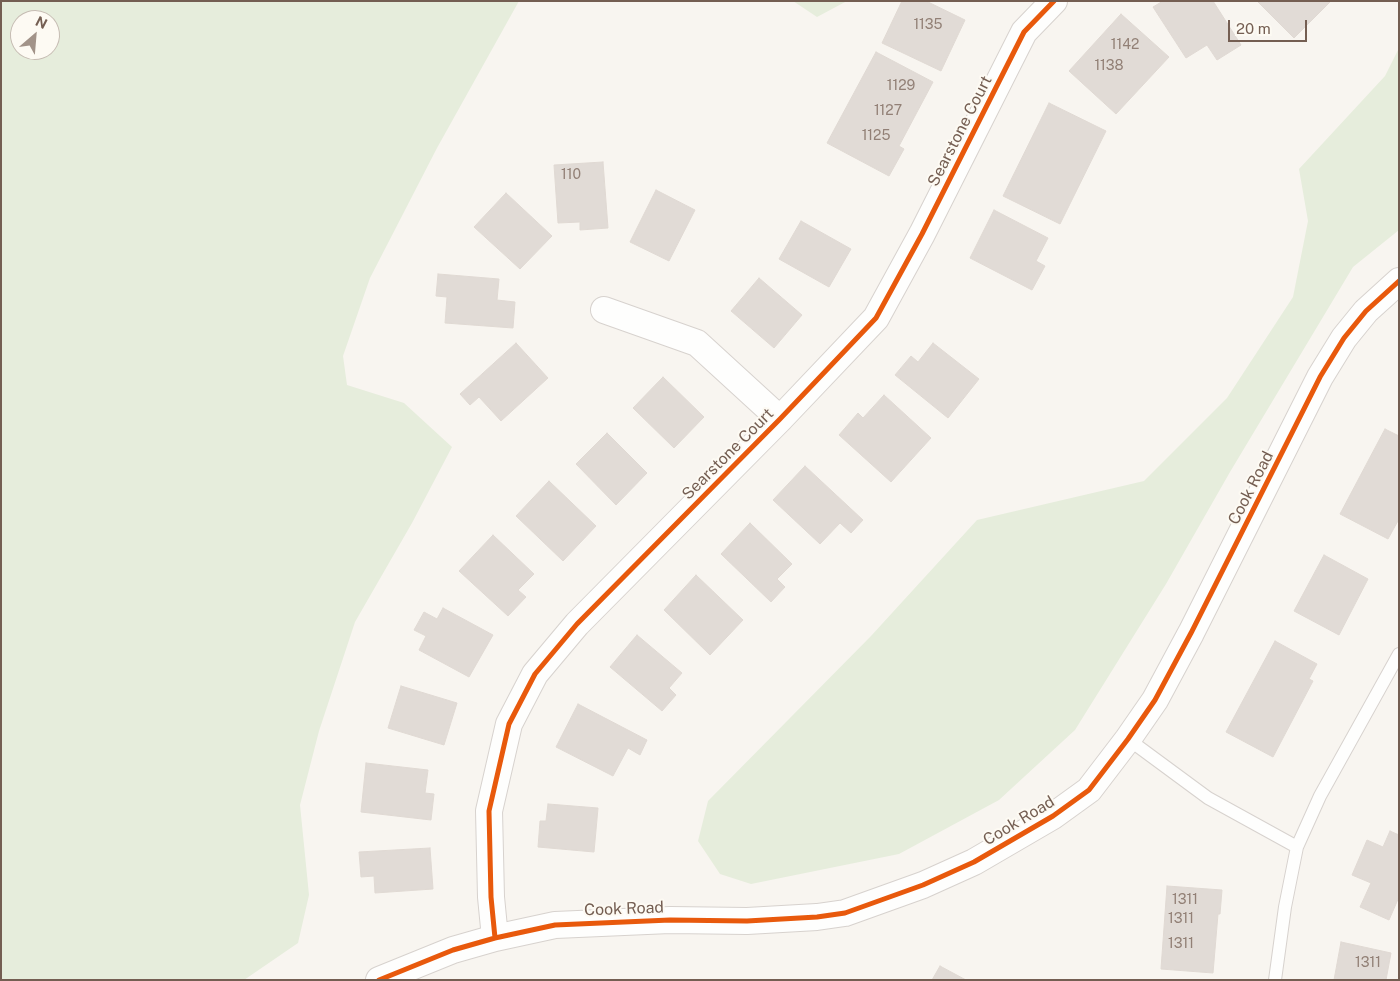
<!DOCTYPE html>
<html>
<head>
<meta charset="utf-8">
<style>
	body { margin:0 }
	#map { position:relative; width:1400px; height:981px; overflow:hidden; background:#f8f5f0; font-family:"Public Sans",sans-serif }
	canvas { display:block }
	.frame { position:absolute; inset:0; border:2px solid #745e52; pointer-events:none }
	.north { position:absolute; left:10px; top:10px; width:50px; height:50px; box-sizing:border-box; background:#fdfaf3; border:1px solid #c6bcb3; border-radius:50%; rotate:27deg; font-size:14px; font-weight:700; line-height:20px; text-align:center; color:#745e52 }
	.north::after { content:''; display:block; margin:auto; width:18px; height:22px; background:#a29389; clip-path:polygon(50% 0,100% 100%,50% 72%,0 100%) }
	.scale { position:absolute; left:1228px; top:20px; width:79px; height:22px; box-sizing:border-box; border:2px solid #745e52; border-top:0; padding-left:6px; font-size:15px; line-height:18px; white-space:nowrap; color:#745e52; -webkit-text-stroke:4px #fdfaf3; paint-order:stroke }
</style>
</head>
<body>
<div id="map">
<canvas width="1400" height="981"></canvas>
<div class="frame"></div>
<div class="north">N</div>
<div class="scale">20 m</div>
</div>
<script>
const ctx = document.querySelector('canvas').getContext('2d');
ctx.lineJoin = 'round';
function fillPath(path, color) { ctx.fillStyle = color; ctx.fill(path, 'evenodd'); }
const shape = rows => new Path2D(rows.map(r => 'M' + r).join(''));
function trace(path, color, width, dash) { ctx.strokeStyle = color; ctx.lineWidth = width; ctx.lineCap = dash ? 'butt' : 'round'; ctx.setLineDash(dash || []); ctx.stroke(path); }
function write(font, color, halo, rows, align = 'center') {
  ctx.font = font + ' "Public Sans",sans-serif'; ctx.lineWidth = 4; ctx.setLineDash([]); ctx.textBaseline = 'middle'; ctx.strokeStyle = halo; ctx.fillStyle = color; for (const [text, x, y, turn = 0] of rows) {
    ctx.save(); ctx.translate(x, y); ctx.rotate((+turn || 0) * Math.PI / 180); ctx.textAlign = isNaN(turn) ? turn : align; if (halo) ctx.strokeText(text, 0, 0); ctx.fillText(text, 0, 0); ctx.restore();
  }
}
fillPath(shape([
	[1,1,519,1,437,148,370,278,343,356,347,385,404,403,452,447,412,523,355,622,319,731,300,805,309,895,298,943,244,980,1,980],
	[20,20,50,20,50,50,20,50],
	[793,1,847,1,817,17],
	[1399,48,1399,230,1353,267,1230,472,1166,584,1075,730,999,800,899,854,751,884,720,874,698,841,708,801,871,636,977,520,1144,481,1227,398,1293,297,1308,221,1299,169,1385,76]
]), '#e6eddc');
const building = shape([
	[902,1,926,1,965,20,941,71,882,43,902,1],
	[1163,1,1213,1,1241,45,1217,60,1207,45,1186,58,1153,7,1163,1],
	[1257,1,1331,1,1294,38,1257,1],
	[1121,14,1169,57,1116,114,1069,71,1121,14],
	[876,52,933,82,899,146,904,149,889,176,827,143,876,52],
	[1049,103,1106,131,1060,224,1003,196,1049,103],
	[603,162,608,228,580,230,580,222,558,223,554,165,603,162],
	[656,190,695,210,669,261,630,242,656,190],
	[506,193,552,236,520,269,474,227,506,193],
	[994,210,1048,238,1036,261,1045,266,1032,290,970,258,994,210],
	[801,221,851,249,829,287,779,259,801,221],
	[438,274,499,279,497,300,515,302,513,328,445,323,447,297,436,296,438,274],
	[759,278,802,315,774,348,731,311,759,278],
	[516,343,548,378,501,421,479,397,470,405,460,394,516,343],
	[933,343,979,379,948,418,895,375,911,356,918,362,933,343],
	[663,377,704,417,674,448,633,408,663,377],
	[884,395,931,438,891,482,839,435,858,413,863,418,884,395],
	[1385,429,1399,436,1399,519,1388,539,1340,514,1385,429],
	[607,433,647,473,616,505,576,464,607,433],
	[805,466,863,520,851,533,840,523,820,544,773,500,805,466],
	[549,481,596,526,563,561,516,516,549,481],
	[750,523,792,564,777,579,785,587,771,602,721,554,750,523],
	[493,535,534,574,518,590,526,597,508,616,459,571,493,535],
	[1324,555,1368,579,1339,635,1294,611,1324,555],
	[696,575,743,620,710,655,664,610,696,575],
	[443,608,493,635,469,677,419,650,426,636,414,630,424,612,437,619,443,608],
	[637,635,682,673,669,688,676,695,662,711,610,667,637,635],
	[1275,641,1317,664,1309,679,1313,681,1273,757,1226,732,1275,641],
	[401,686,457,703,444,745,388,728,401,686],
	[578,704,647,740,640,755,628,748,613,776,556,747,578,704],
	[366,763,428,770,425,793,434,794,431,820,361,812,366,763],
	[548,804,598,808,594,852,538,847,540,821,546,821,548,804],
	[1390,831,1399,835,1399,897,1389,920,1360,907,1371,883,1352,875,1367,840,1383,847,1390,831],
	[430,848,433,889,375,893,374,876,361,877,359,852,430,848],
	[1167,886,1222,890,1220,914,1218,914,1213,973,1161,969,1167,886],
	[1341,942,1391,953,1386,980,1334,980,1341,942],
	[940,966,966,980,932,980,940,966]
]);
fillPath(building, '#e1dbd6');
trace(building, '#e0d9d3', 1);
const lane = shape([
	[1128,739,1208,798,1297,847],
	[1275,980,1285,907,1297,847,1320,796,1399,654]
]);
const street = shape([
	[604,310,697,343,780,419],
	[495,938,491,897,489,811,509,724,535,674,577,624,780,419,876,318,922,234,1024,32,1054,1],
	[379,980,453,950,495,938,555,925,670,920,747,921,817,917,845,913,923,885,974,862,1053,816,1089,790,1128,739,1155,700,1191,633,1320,377,1344,338,1366,311,1399,281]
]);
trace(lane, '#d7d2ce', 14);
trace(street, '#d7d2ce', 28);
trace(lane, '#fefefd', 12);
trace(street, '#fefefd', 26);
trace(shape([
	[495,938,491,897,489,811,509,724,535,674,577,624,780,419,876,318,922,234,1024,32,1054,1],
	[379,980,453,950,495,938,555,925,670,920,747,921,817,917,845,913,923,885,974,862,1053,816,1089,790,1128,739,1155,700,1191,633,1320,377,1344,338,1366,311,1399,281]
]), '#e8590c', 5);
write('14px', '#928076', null, [
	["1135",928,25],
	["1142",1125,45],
	["1138",1109,66],
	["1129",901,86],
	["1127",888,111],
	["1125",876,136],
	["110",571,175],
	["1311",1185,900],
	["1311",1181,919],
	["1311",1181,944],
	["1311",1368,963]
]);
write('16px', '#745e52', '#fdfaf3', [
	["Searstone Court",960,131,-63],
	["Searstone Court",728,454,-45],
	["Cook Road",1251,488,-63],
	["Cook Road",1019,821,-31],
	["Cook Road",624,909,-2]
]);
</script>
</body>
</html>
